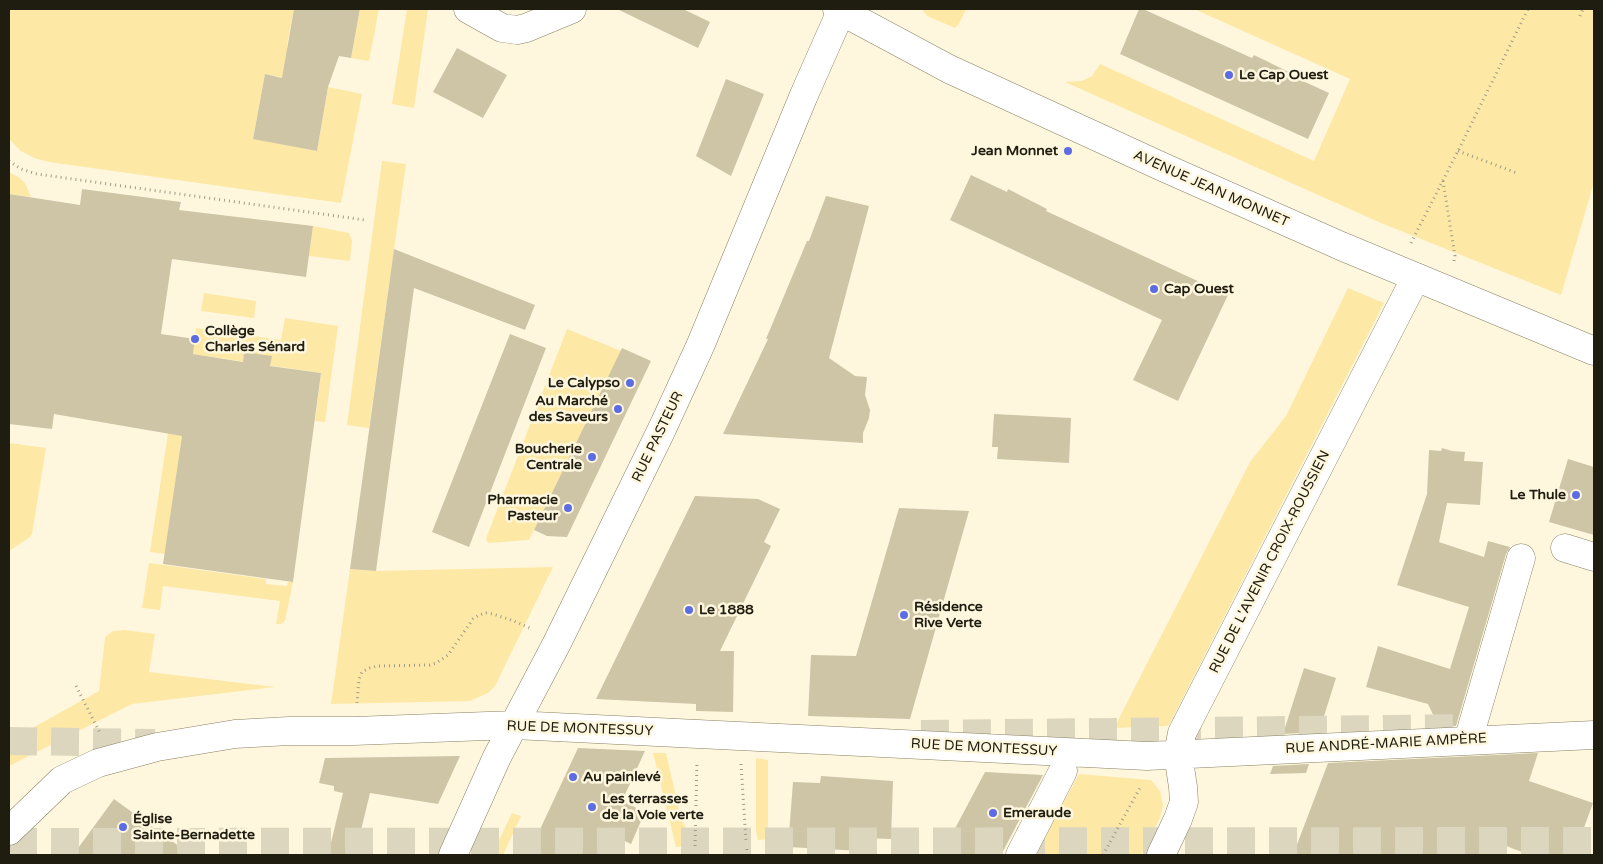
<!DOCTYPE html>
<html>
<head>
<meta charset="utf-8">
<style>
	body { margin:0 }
	#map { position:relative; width:1603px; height:864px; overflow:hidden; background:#fef7de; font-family:"Varela Round",sans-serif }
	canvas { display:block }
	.frame { position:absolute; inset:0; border:10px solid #1f1c10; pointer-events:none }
</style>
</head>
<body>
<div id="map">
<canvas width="1603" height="864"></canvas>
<div class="frame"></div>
</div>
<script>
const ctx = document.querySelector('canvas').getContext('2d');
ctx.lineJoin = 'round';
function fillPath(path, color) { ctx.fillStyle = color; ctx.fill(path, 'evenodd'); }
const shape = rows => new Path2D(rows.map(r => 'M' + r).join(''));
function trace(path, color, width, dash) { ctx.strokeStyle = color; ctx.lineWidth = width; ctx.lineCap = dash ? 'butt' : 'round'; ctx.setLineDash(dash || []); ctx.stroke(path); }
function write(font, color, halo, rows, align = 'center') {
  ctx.font = font + ' "Varela Round",sans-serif'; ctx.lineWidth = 5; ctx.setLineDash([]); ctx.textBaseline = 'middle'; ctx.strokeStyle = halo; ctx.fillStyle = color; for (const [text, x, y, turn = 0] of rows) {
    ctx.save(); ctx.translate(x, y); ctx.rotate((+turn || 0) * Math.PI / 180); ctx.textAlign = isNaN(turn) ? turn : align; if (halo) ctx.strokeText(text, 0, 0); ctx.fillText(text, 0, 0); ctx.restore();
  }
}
fillPath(shape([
	[9,9,294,9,287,45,289,79,265,74,253,138,317,151,328,87,362,94,341,203,49,162,34,158,21,151,9,139],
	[360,9,379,9,369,61,351,58],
	[407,9,428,9,414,108,392,104],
	[922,9,966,9,959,24,955,28,927,16],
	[1194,9,1594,9,1594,182,1561,295,1381,223,1065,82,1082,81,1092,76,1100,64,1314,161,1350,79],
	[382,161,406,164,369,428,347,425],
	[9,172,20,178,25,183,31,197,9,194],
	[313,226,349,233,352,241,350,261,309,256],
	[1348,288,1384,303,1169,725,1166,726,1114,728,1250,462,1286,416],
	[204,293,256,301,254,318,201,311],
	[285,318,338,326,325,422,315,421,321,373,193,354,196,328,281,340],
	[567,329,621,351,529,540,489,543,486,540,487,536],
	[168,433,182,436,165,554,150,552],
	[9,443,46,448,32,534,30,537,9,551],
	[149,563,266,579,266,584,287,586,288,582,293,582,285,621,281,624,276,624,280,601,163,586,160,610,142,608],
	[553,567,495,686,488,693,470,701,331,704,350,569,376,571],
	[125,630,155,634,149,672,275,687,132,704,9,766,9,741,99,691,105,637,113,631],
	[653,753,666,753,679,810,687,832,688,846,676,847],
	[756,758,768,760,768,839,758,840,756,831],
	[1079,774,1151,780,1160,791,1163,805,1160,818,1141,855,1035,855],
	[512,813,521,816,503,855,492,855]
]), '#fde9a5');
fillPath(shape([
	[294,9,360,9,351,58,339,56,328,87,317,151,253,139,265,74,282,78],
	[617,9,683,9,710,22,698,48],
	[1139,9,1143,9,1252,58,1254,55,1293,74,1292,76,1329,93,1308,139,1120,54],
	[457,48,507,75,483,118,433,92],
	[726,79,764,94,731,176,696,156],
	[971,175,1007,192,1008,189,1047,209,1046,211,1228,295,1178,401,1133,380,1162,320,950,220],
	[82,189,181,202,179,210,313,226,306,277,172,259,161,334,195,339,193,354,243,362,244,352,272,356,270,366,321,373,293,582,163,564,182,436,54,414,52,429,9,424,9,194,80,205],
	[826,196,869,206,829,358,855,376,867,377,865,395,870,410,869,418,863,433,863,443,723,434,768,339,766,339,807,241,809,241],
	[394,249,535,305,525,330,414,288,376,571,350,569],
	[510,334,546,348,469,547,432,532],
	[622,348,651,361,567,537,547,536,534,530],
	[994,414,1071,418,1069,463,997,459,998,447,992,447],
	[1442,448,1452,451,1465,452,1464,461,1483,462,1480,505,1447,503,1439,542,1484,557,1488,541,1510,547,1506,554,1456,726,1439,727,1428,704,1366,687,1378,646,1450,669,1469,607,1397,585,1427,494,1429,450,1441,451],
	[1568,459,1594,467,1594,535,1549,522],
	[695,496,758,499,780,509,764,542,771,546,720,651,734,651,733,712,696,711,696,704,596,699],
	[899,508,969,511,910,719,808,716,811,655,856,656],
	[1304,668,1336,678,1319,732,1283,734],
	[578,748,645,751,622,801,645,812,631,844,608,833,597,855,528,855],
	[1538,753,1529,781,1593,803,1574,855,1530,855,1506,846,1503,855,1293,855,1328,763],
	[460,756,438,804,370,793,355,855,328,855,343,793,334,791,334,786,319,783,325,758],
	[1309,764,1306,773,1270,774,1273,766],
	[985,772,1043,775,1001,855,941,855],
	[821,776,893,781,891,839,863,838,862,851,788,847,793,782,820,783],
	[114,799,191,855,73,855]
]), '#cec5a7');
trace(shape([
	[921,734,1483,728],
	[9,741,155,743],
	[9,842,1594,841]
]), '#ddd6bf', 28, [28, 14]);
const minor = shape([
	[468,9,502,28,517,30,526,28,572,9],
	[837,9,949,69,1165,168,1341,246,1594,351],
	[1565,548,1594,557],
	[1468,741,1521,558],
	[9,831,62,780,98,763,157,747,235,734,289,731,354,731,514,725,1147,756,1594,735],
	[453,855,497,757,557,643,662,429,701,344,804,95,842,9],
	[1020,855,1063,771],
	[1161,855,1178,819,1184,802,1183,787,1178,754,1182,733,1416,277]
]);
trace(minor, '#888064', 29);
trace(shape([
	[1580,16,1583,9],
	[1458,151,1517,173],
	[9,161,21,169,37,174,365,220],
	[1443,181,1455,256,1454,261],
	[1411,243,1458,151,1528,9],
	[76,686,100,733],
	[357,703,359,679,362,672,369,668,378,666,430,665,436,663,448,655,473,619,479,615,486,613,493,614,514,621,530,628],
	[741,764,746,841],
	[695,846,697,762],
	[747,849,747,855],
	[1103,855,1141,786]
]), '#a09b87', 3, [1, 4]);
trace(minor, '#fff', 28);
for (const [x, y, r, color] of [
	[1229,75,5,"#5c6ce3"],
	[1068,151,5,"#5c6ce3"],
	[1154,289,5,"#5c6ce3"],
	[195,339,5,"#5c6ce3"],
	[630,383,5,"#5c6ce3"],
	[618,409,5,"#5c6ce3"],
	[592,457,5,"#5c6ce3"],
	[1576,495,5,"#5c6ce3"],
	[568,508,5,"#5c6ce3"],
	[689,610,5,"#5c6ce3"],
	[904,615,5,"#5c6ce3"],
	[573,777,5,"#5c6ce3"],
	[592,807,5,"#5c6ce3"],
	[993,813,5,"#5c6ce3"],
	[123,827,5,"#5c6ce3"]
]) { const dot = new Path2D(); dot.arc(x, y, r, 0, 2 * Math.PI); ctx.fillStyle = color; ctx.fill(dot); trace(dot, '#fef7de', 2); }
write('bold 14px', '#1f1c10', '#fef7de', [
	["Le Cap Ouest",1239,75],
	["Jean Monnet",1058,151,"right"],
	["Cap Ouest",1164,289],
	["Collège",205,331],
	["Charles Sénard",205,347],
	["Le Calypso",620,383,"right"],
	["Au Marché",608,401,"right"],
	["des Saveurs",608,417,"right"],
	["Boucherie",582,449,"right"],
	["Centrale",582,465,"right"],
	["Le Thule",1566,495,"right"],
	["Pharmacie",558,500,"right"],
	["Pasteur",558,516,"right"],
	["Résidence",914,607],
	["Rive Verte",914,623],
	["Le 1888",699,610],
	["Au painlevé",583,777],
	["Les terrasses",602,799],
	["de la Voie verte",602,815],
	["Emeraude",1003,813],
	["Église",133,819],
	["Sainte-Bernadette",133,835]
], 'left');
write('14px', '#1f1c10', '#fef7de', [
	["AVENUE JEAN MONNET",1211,189,24],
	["RUE PASTEUR",658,437,-64],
	["RUE DE L'AVENIR CROIX-ROUSSIEN",1270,562,-63],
	["RUE DE MONTESSUY",580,729,2],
	["RUE ANDRÉ-MARIE AMPÈRE",1386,744,-3],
	["RUE DE MONTESSUY",984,748,3]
]);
</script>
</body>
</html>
